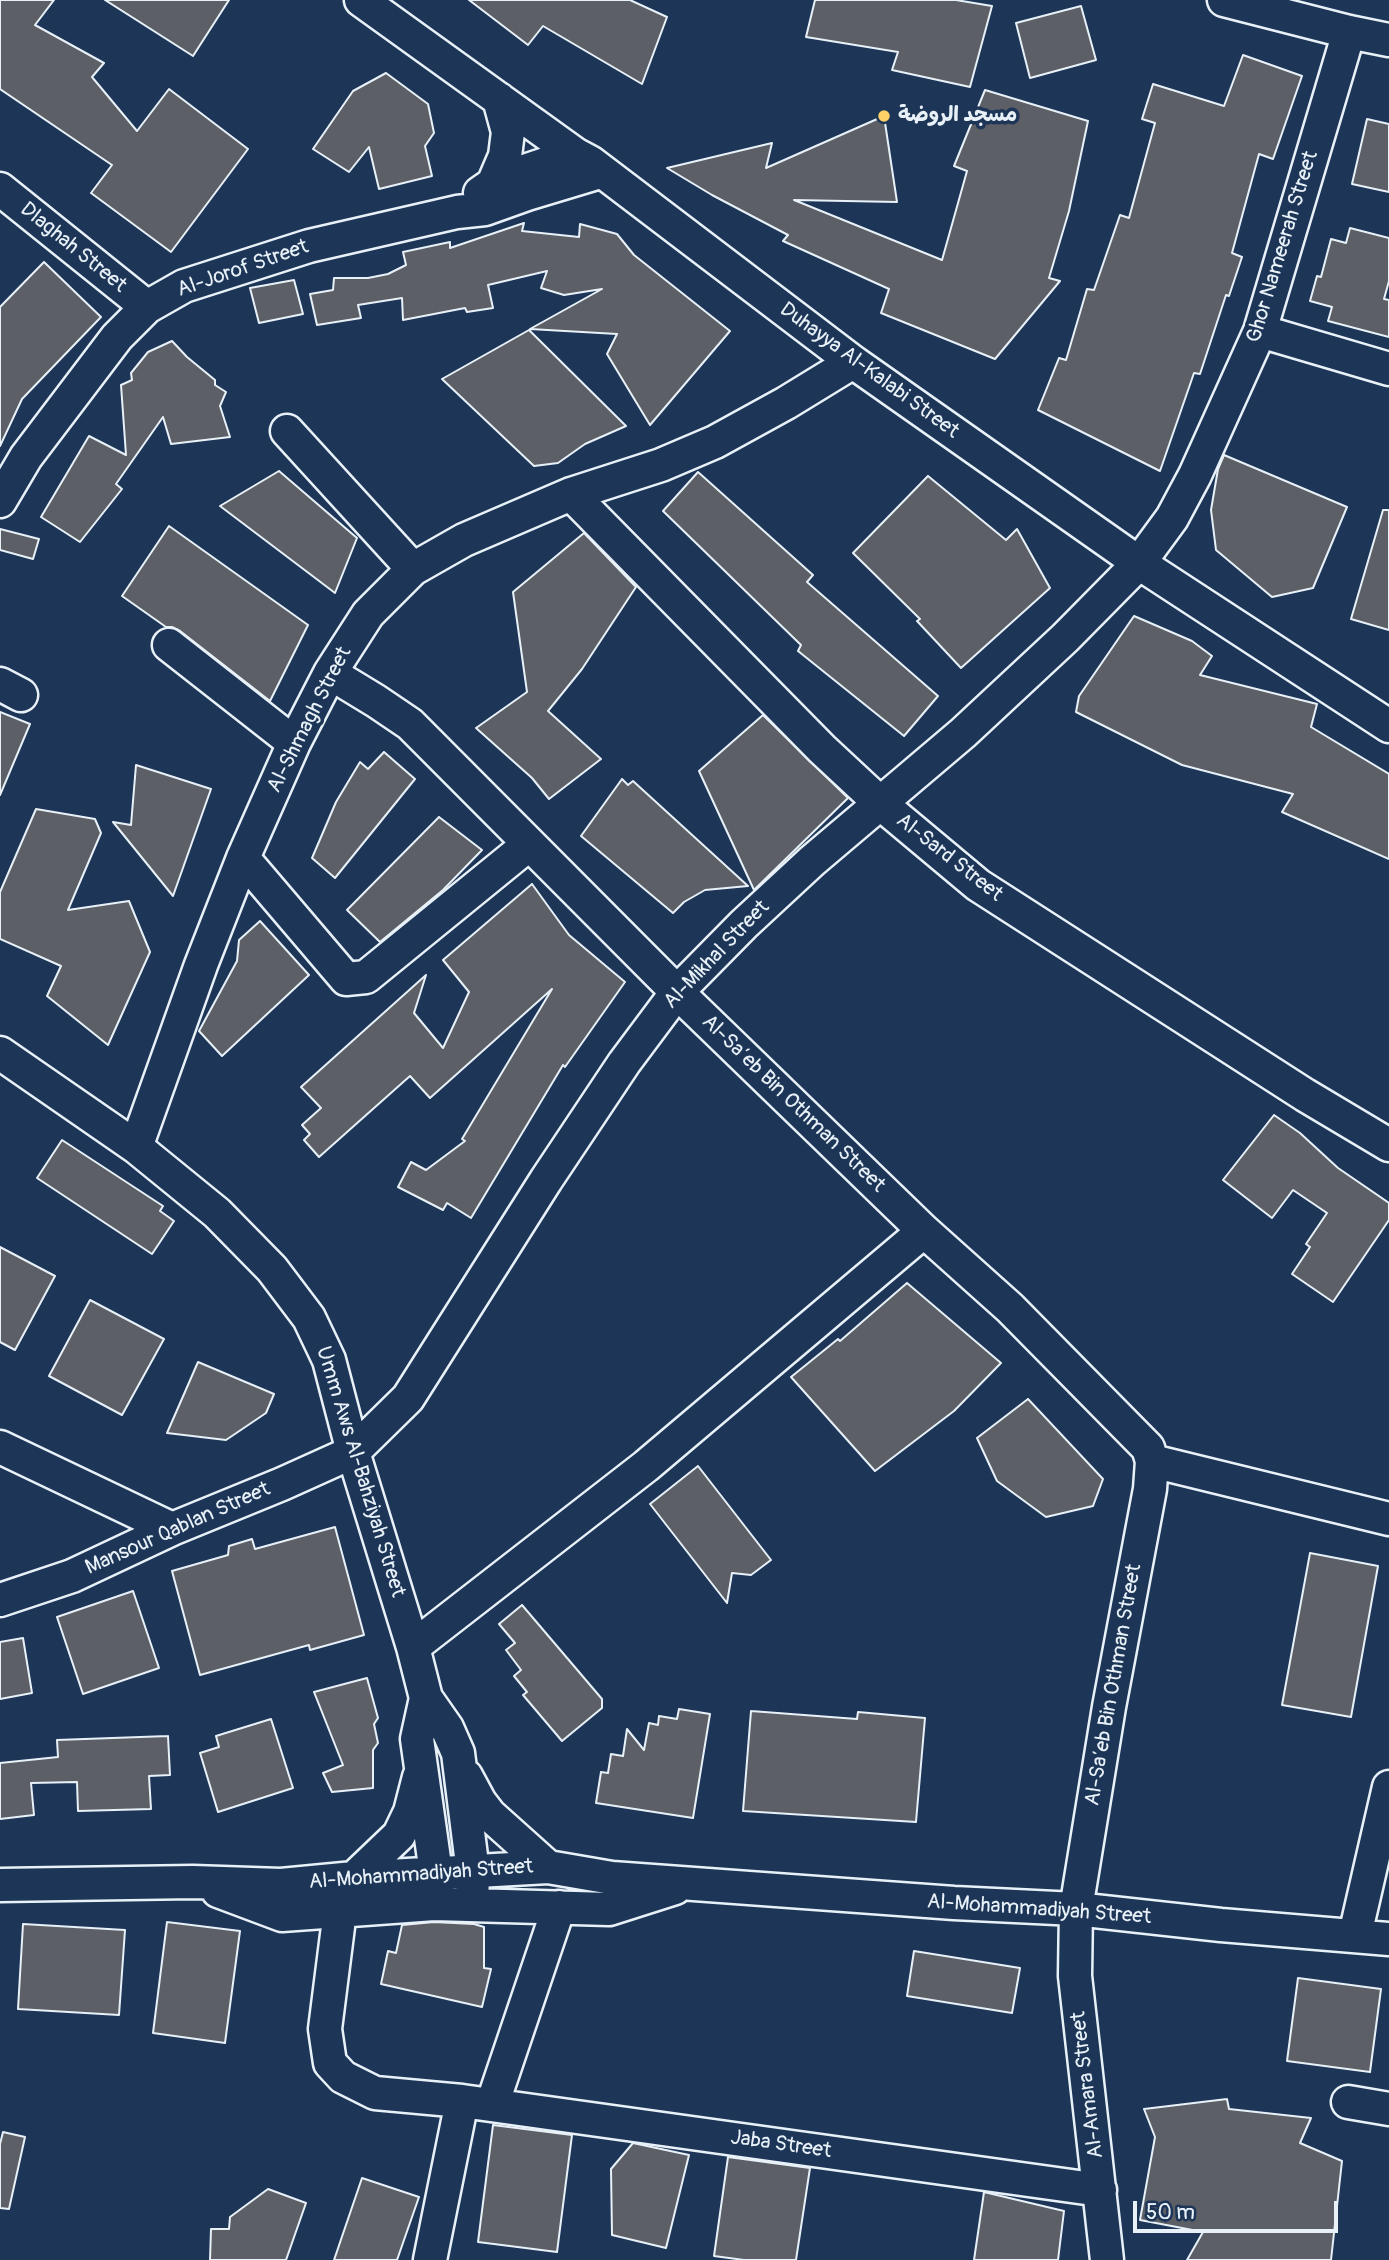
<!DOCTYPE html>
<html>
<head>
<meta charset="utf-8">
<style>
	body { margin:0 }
	#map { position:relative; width:1389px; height:2260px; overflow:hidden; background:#1d3557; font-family:Pangolin,sans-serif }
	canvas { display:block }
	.scale { position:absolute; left:1133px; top:2201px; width:205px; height:32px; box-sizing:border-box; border:4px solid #e8f1f8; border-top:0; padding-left:9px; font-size:21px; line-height:24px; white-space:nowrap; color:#e8f1f8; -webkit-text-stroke:5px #1d3557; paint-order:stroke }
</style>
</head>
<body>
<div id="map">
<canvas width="1389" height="2260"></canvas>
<div class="scale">50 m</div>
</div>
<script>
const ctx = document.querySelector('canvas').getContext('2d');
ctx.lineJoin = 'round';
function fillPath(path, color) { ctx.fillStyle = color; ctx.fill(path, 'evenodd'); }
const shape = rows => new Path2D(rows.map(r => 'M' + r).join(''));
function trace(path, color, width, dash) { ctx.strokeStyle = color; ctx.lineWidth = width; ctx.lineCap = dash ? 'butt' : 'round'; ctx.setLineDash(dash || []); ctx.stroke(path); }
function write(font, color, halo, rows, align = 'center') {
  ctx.font = font + ' Pangolin,"Playpen Sans Arabic",sans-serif'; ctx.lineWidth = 7; ctx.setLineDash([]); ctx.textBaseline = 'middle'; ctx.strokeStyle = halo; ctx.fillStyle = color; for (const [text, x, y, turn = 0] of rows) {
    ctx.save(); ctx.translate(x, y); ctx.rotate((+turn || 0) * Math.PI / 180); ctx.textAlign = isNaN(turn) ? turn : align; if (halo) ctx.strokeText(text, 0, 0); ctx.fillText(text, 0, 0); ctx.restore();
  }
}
const building = shape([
	[0,0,54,0,35,25,104,63,92,77,137,131,169,89,248,149,171,252,91,193,112,165,0,89,0,0],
	[105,0,229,0,193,56,105,0],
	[469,0,630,0,667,17,642,84,543,26,528,45,469,0],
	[815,0,956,0,992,6,970,87,892,70,898,52,806,37,815,0],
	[1081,6,1096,60,1030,78,1016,23,1081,6],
	[1243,55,1302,76,1273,159,1259,154,1232,253,1242,257,1229,296,1226,295,1200,374,1194,373,1160,471,1038,410,1059,358,1066,360,1087,289,1094,290,1120,215,1129,218,1155,123,1142,119,1153,84,1224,106,1243,55],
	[386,73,428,104,434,133,425,146,432,176,379,189,369,147,349,172,313,149,353,91,386,73],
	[985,90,1088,121,1069,211,1049,278,1060,281,995,359,881,313,889,289,783,241,788,235,712,195,667,168,772,143,766,168,884,116,897,202,794,200,942,260,967,171,954,166,985,90],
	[1367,119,1389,124,1389,192,1352,184,1367,119],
	[524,223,522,231,579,237,580,224,617,234,634,255,730,331,650,425,607,354,617,334,530,329,602,289,564,295,541,288,547,271,488,285,493,308,467,312,465,308,403,320,402,298,358,305,361,318,317,325,310,294,333,290,334,278,368,278,388,274,406,265,403,252,450,242,450,248,524,223],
	[1350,228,1389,238,1389,281,1384,299,1389,300,1389,337,1328,321,1332,307,1310,301,1317,276,1321,277,1331,239,1346,243,1350,228],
	[44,262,101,317,22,399,0,446,0,307,44,262],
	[294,280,303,314,259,323,250,288,294,280],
	[529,330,626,426,585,444,558,463,534,466,442,379,529,330],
	[172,341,187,357,215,380,215,385,226,392,220,406,230,437,171,444,163,417,116,484,122,489,80,542,41,517,89,436,126,455,121,385,132,380,131,373,148,352,172,341],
	[1224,455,1347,507,1313,588,1272,597,1216,550,1211,510,1218,469,1224,455],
	[279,471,357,538,335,593,220,506,279,471],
	[698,472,813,575,807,582,938,696,904,736,798,651,801,645,663,511,698,472],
	[928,476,1006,540,1017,529,1050,588,961,668,917,621,920,619,853,553,928,476],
	[1383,510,1389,510,1389,630,1351,619,1383,510],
	[169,526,308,625,270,701,180,631,172,627,166,627,122,596,169,526],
	[0,529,39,539,33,559,0,550,0,529],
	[584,533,636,587,582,669,548,711,601,759,549,799,532,778,476,728,527,692,513,592,584,533],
	[1134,616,1192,641,1212,656,1200,675,1317,704,1311,727,1389,774,1389,859,1282,812,1293,794,1182,765,1076,712,1079,696,1134,616],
	[0,712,30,724,0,795,0,712],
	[763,715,848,798,754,890,699,771,763,715],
	[384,752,415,779,335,878,312,858,336,802,360,762,368,769,384,752],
	[136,765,211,789,173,896,113,822,131,825,136,765],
	[622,779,628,785,633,781,748,886,705,890,684,902,673,913,581,836,622,779],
	[36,809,95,819,101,833,68,910,129,901,150,952,108,1045,47,996,61,966,0,939,0,892,36,809],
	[439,817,482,850,443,890,380,942,347,910,439,817],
	[532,884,569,935,625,982,565,1067,563,1065,471,1218,447,1203,443,1210,398,1187,411,1162,426,1170,465,1141,462,1139,552,989,430,1098,410,1076,319,1157,304,1140,310,1134,302,1125,321,1108,301,1087,426,975,414,1013,443,1048,469,992,443,960,532,884],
	[260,921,309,975,222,1056,199,1031,237,961,239,940,260,921],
	[1274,1115,1300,1133,1338,1168,1389,1203,1389,1220,1333,1302,1292,1274,1310,1247,1306,1244,1327,1213,1293,1190,1272,1218,1223,1180,1274,1115],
	[62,1140,163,1206,160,1211,174,1221,152,1254,37,1178,62,1140],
	[0,1247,55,1276,15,1350,0,1342,0,1247],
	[907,1283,1001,1363,954,1411,875,1471,791,1377,838,1339,840,1341,907,1283],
	[90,1300,164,1339,122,1415,49,1376,90,1300],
	[198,1362,274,1394,266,1413,226,1440,167,1433,198,1362],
	[1028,1399,1103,1479,1093,1506,1046,1517,997,1481,977,1438,1028,1399],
	[698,1466,771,1560,751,1575,732,1573,727,1603,650,1504,698,1466],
	[335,1527,364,1635,310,1650,309,1645,200,1675,172,1571,228,1555,229,1546,252,1539,255,1549,335,1527],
	[1310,1553,1378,1566,1351,1717,1282,1705,1310,1553],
	[133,1591,159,1668,83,1694,57,1617,133,1591],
	[522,1605,602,1699,602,1708,562,1741,523,1695,527,1692,514,1676,521,1670,506,1650,515,1643,499,1624,522,1605],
	[23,1638,32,1693,0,1699,0,1642,23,1638],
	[367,1678,378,1718,374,1724,378,1743,373,1750,373,1788,332,1792,323,1773,343,1765,314,1692,367,1678],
	[679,1709,710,1714,693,1818,596,1803,601,1772,608,1773,611,1754,623,1756,627,1729,644,1750,649,1723,658,1725,659,1716,677,1719,679,1709],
	[751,1711,857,1719,858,1712,925,1718,916,1822,743,1811,751,1711],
	[271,1719,293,1788,218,1812,200,1753,219,1747,216,1736,271,1719],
	[168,1736,170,1775,149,1776,151,1809,78,1811,77,1782,31,1783,34,1815,0,1819,0,1763,58,1757,57,1740,168,1736],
	[167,1922,240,1931,225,2043,153,2033,167,1922],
	[434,1922,474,1924,484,1927,484,1968,491,1969,482,2007,381,1984,388,1951,396,1953,402,1925,434,1922],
	[23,1924,125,1930,119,2015,18,2009,23,1924],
	[914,1951,1020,1968,1012,2013,907,1996,914,1951],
	[1298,1978,1381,1989,1370,2072,1287,2061,1298,1978],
	[1227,2099,1229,2109,1311,2118,1300,2143,1342,2161,1331,2260,1187,2260,1203,2232,1140,2220,1155,2137,1144,2109,1227,2099],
	[493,2125,572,2135,557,2252,478,2242,493,2125],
	[3,2132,25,2137,9,2209,0,2208,0,2144,3,2132],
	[633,2143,689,2155,666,2248,612,2235,611,2169,633,2143],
	[728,2157,810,2168,796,2260,744,2260,714,2256,728,2157],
	[362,2178,419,2197,397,2260,334,2260,362,2178],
	[268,2189,306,2203,286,2260,210,2260,211,2229,229,2229,230,2217,268,2189],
	[984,2192,1064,2211,1058,2260,974,2260,984,2192]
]);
fillPath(building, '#5d5f67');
trace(building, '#e8f1f8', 2);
const minor = shape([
	[361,0,575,154,590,162,853,362,1139,563,1389,726],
	[1224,0,1349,32,1389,40],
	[493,184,505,156,508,132,499,99],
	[0,189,147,307],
	[480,193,493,184,519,173,575,154],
	[1260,331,1389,369],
	[287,431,413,569],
	[571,494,822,749,880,803,978,885,1305,1095,1389,1145],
	[0,501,26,457,117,337,147,307,184,286,309,246,457,212,485,209,527,194,600,172],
	[169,645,294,743],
	[330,673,376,701,410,724,677,992,924,1231,1010,1308,1148,1448,1152,1461,1150,1489,1109,1707,1076,1909,1075,1976,1107,2260],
	[0,684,21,695],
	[243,858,346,979,366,977,528,845],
	[0,1053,136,1147,217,1213,272,1269,309,1318,329,1360,353,1452,413,1647,426,1698,447,1728,458,1753,473,1872,472,1905],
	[136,1147,201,965,243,858,294,743,330,673,368,614,413,569,464,540,571,494,661,465,715,442,786,403,853,362],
	[0,1447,172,1529],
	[1152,1461,1389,1519],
	[0,1600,72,1576,172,1529,282,1484,353,1452,408,1398,546,1180,624,1063,677,992,744,924,812,861,963,733,1065,638,1139,563,1172,518,1195,475,1260,331,1349,32],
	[413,1647,646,1466,924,1231],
	[426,1698,417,1739,436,1873,434,1894],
	[466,1776,480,1802,490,1815,548,1867],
	[354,1878,399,1835,410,1812,419,1777],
	[0,1885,193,1882,281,1885,354,1878,548,1867,612,1878,954,1903,1076,1909,1221,1925,1389,1939],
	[218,1891,282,1915,434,1904,609,1909,675,1888],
	[340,1911,325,2029,330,2063,343,2077,375,2093,462,2101,1100,2190],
	[1355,1935,1389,1787],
	[1348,2102,1389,2109],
	[492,2105,559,1907],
	[430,2260,462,2101]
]);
trace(minor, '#e8f1f8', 37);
trace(minor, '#1d3557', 32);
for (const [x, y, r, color] of [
	[884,116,7,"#ffd166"]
]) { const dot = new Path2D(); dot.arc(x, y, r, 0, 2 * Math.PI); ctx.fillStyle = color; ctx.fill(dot); trace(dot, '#1d3557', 2.5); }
write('bold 21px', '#e8f1f8', '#1d3557', [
	["مسجد الروضة",898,116]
], 'left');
write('21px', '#e8f1f8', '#1d3557', [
	["Ghor Nameerah Street",1283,247,-73],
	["Dlaghah Street",73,248,39],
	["Al-Jorof Street",243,269,-19],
	["Duhayya Al-Kalabi Street",869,371,36],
	["Al-Shmagh Street",310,720,-63],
	["Al-Sard Street",949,858,38],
	["Al-Mikhal Street",717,955,-46],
	["Al-Sa‘eb Bin Othman Street",793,1104,44],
	["Umm Aws Al-Bahziyah Street",360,1472,73],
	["Mansour Qablan Street",178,1529,-24],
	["Al-Sa‘eb Bin Othman Street",1114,1685,-80],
	["Al-Mohammadiyah Street",421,1875,-4],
	["Al-Mohammadiyah Street",1039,1910,4],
	["Al-Amara Street",1088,2085,-97],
	["Jaba Street",781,2145,8]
]);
</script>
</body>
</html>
